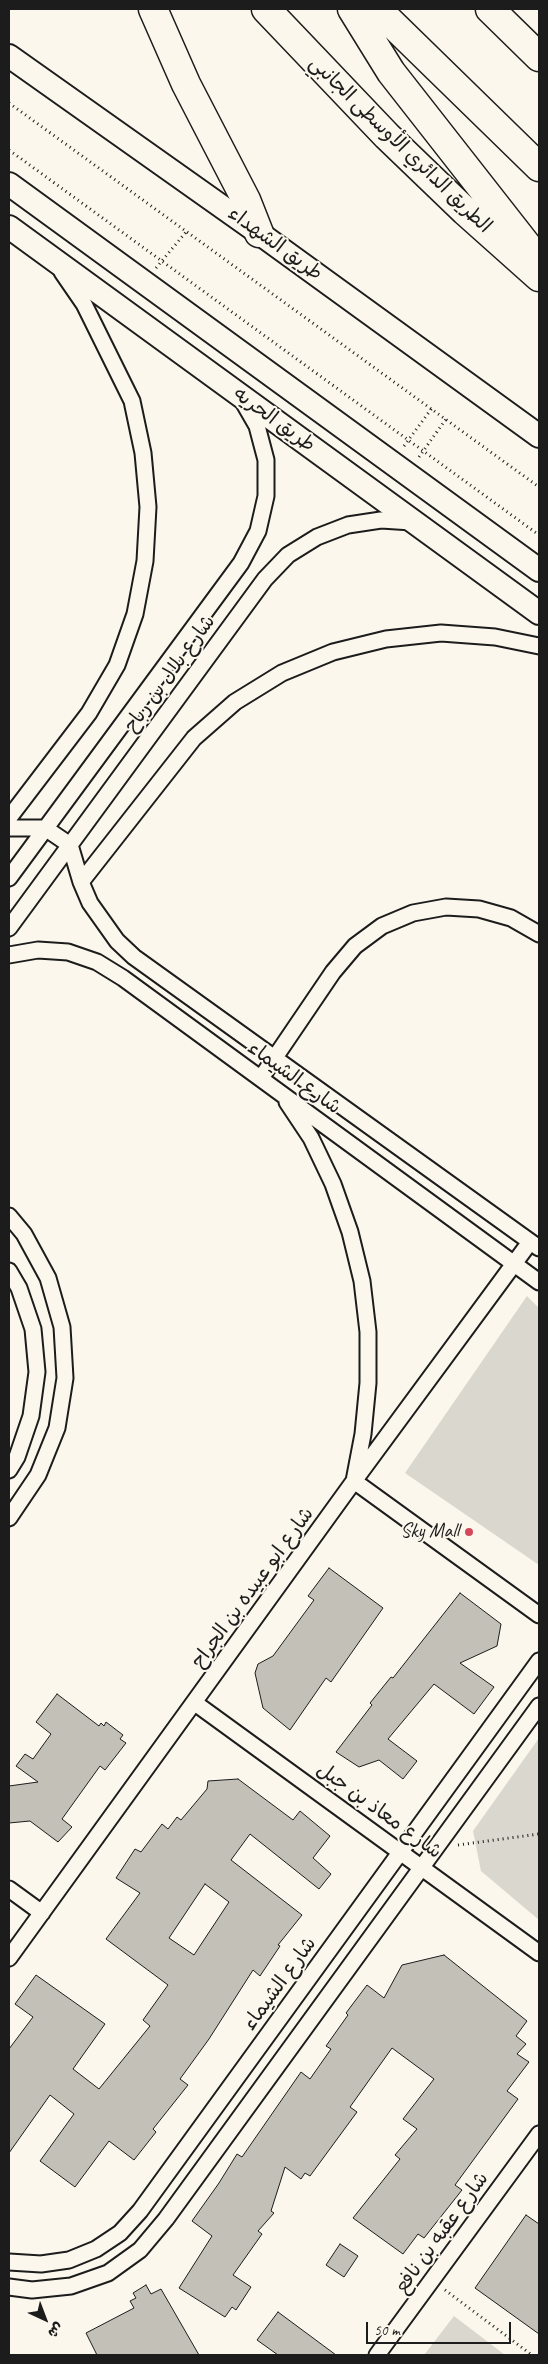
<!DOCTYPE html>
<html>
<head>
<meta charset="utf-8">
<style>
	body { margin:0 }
	#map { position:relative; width:548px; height:2364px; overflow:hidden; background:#fbf7ec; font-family:Caveat,"Playpen Sans Arabic",sans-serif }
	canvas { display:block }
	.frame { position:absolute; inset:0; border:10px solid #1c1c1c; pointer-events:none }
	.north { position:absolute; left:20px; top:2294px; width:50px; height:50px; -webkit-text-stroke:4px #fbf7ec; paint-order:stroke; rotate:137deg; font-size:14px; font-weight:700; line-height:20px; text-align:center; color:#1c1c1c }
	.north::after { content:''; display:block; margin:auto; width:18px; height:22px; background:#1c1c1c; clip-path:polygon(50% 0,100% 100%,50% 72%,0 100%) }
	.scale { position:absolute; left:366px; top:2322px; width:145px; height:22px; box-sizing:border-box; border:2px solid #1c1c1c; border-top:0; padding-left:6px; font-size:15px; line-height:18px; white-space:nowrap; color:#1c1c1c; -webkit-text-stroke:4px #fbf7ec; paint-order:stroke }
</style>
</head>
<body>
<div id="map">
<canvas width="548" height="2364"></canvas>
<div class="frame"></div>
<div class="north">ش</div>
<div class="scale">50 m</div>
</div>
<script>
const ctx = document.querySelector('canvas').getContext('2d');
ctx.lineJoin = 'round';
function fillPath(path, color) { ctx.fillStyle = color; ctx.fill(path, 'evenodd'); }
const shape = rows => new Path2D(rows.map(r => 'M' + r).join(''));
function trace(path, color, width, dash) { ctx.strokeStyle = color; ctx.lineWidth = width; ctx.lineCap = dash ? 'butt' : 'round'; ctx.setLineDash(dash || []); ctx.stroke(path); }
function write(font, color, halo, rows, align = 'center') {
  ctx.font = font + ' Caveat,"Playpen Sans Arabic",sans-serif'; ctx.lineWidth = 4; ctx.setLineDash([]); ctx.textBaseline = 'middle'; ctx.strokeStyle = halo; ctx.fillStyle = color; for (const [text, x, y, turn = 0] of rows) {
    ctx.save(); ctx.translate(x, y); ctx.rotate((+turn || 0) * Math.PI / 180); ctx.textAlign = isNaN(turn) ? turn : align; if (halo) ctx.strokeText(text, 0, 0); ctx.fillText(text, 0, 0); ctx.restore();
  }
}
fillPath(shape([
	[527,1296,539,1308,539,1565,405,1473],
	[539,1738,539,1920,481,1871,473,1831],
	[454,2316,505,2355,424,2355]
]), '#dad7ce');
const building = shape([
	[329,1568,383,1608,331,1682,326,1678,290,1730,263,1708,255,1673,258,1664,273,1656,314,1600,308,1596,329,1568],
	[460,1593,501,1624,497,1646,460,1663,494,1687,474,1714,434,1684,388,1739,417,1761,403,1779,379,1760,359,1767,336,1752,372,1705,370,1703,391,1677,393,1678,460,1593],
	[57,1694,99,1726,101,1723,104,1726,106,1722,123,1735,120,1739,126,1743,105,1770,100,1766,62,1819,72,1827,58,1842,30,1821,9,1823,9,1786,38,1782,16,1766,25,1754,33,1759,51,1734,36,1722,57,1694],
	[238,1779,293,1820,300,1811,330,1836,313,1858,331,1874,319,1889,250,1834,231,1860,302,1915,278,1945,280,1946,260,1976,253,1970,209,2039,180,2079,188,2085,153,2129,156,2132,134,2160,109,2141,75,2187,40,2161,74,2114,50,2095,9,2153,9,2049,33,2017,15,2004,36,1975,105,2024,73,2069,99,2089,150,2026,143,2020,168,1985,106,1939,140,1893,116,1878,135,1849,141,1852,162,1824,168,1829,177,1817,181,1820,207,1789,208,1781,238,1779],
	[205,1884,229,1902,194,1955,169,1938,205,1884],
	[444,1955,527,2021,516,2036,526,2044,517,2054,529,2062,507,2091,518,2099,455,2185,462,2190,424,2238,418,2234,403,2254,353,2218,400,2159,395,2155,417,2129,403,2119,434,2079,392,2048,350,2107,357,2112,310,2176,305,2173,301,2179,285,2167,271,2211,274,2213,258,2231,262,2234,233,2275,251,2287,236,2310,232,2307,225,2317,179,2288,212,2236,192,2221,219,2183,237,2154,242,2157,301,2072,310,2079,331,2049,326,2046,348,2015,346,2013,367,1985,384,1998,402,1965,444,1955],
	[526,2215,539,2224,539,2334,475,2288,526,2215],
	[340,2244,358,2256,344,2277,326,2265,340,2244],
	[146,2285,151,2294,161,2289,199,2355,97,2355,86,2333,134,2308,130,2301,136,2298,133,2293,146,2285],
	[278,2312,336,2355,278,2355,257,2340,278,2312]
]);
fillPath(building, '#c3c0b8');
trace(building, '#1c1c1c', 1);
const street = shape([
	[9,818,89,713,117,665,135,614,145,561,148,507,143,453,132,401,84,304,62,272],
	[9,828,45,828,70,845,81,882,90,903,117,941,134,957,539,1248],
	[9,878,241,563,258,531,266,496,266,460,257,426,242,400],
	[81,882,194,738,235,702,282,673,333,652,386,639,441,633,495,637,539,646],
	[9,928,265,579,288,555,317,537,348,525,381,520,412,522],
	[9,955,38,950,68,952,97,962,123,978,539,1282],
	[261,1078,333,972,355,946,382,926,413,913,446,907,479,909,511,918,539,934],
	[287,1102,311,1138,333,1184,350,1232,362,1281,368,1332,368,1383,363,1434,354,1481,539,1615],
	[9,1216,24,1234,48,1278,62,1327,65,1378,57,1428,38,1475,9,1518],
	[9,1271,19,1288,33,1329,37,1372,31,1416,17,1457,9,1470],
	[195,1703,539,1953],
	[9,1889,42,1913],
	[9,1958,354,1481,530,1242],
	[9,2262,41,2264,69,2260,96,2249,120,2233,140,2211,539,1661],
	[9,2287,32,2290,71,2286,108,2273,140,2250,166,2219,539,1706],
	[377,2355,539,2134]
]);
const secondary = shape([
	[9,56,259,233,539,436],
	[9,184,539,570],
	[9,227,539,613]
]);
const highway = shape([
	[153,9,186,84,246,200,259,233],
	[266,9,387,136,465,211,539,277],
	[352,9,391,72,532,252],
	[377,9,539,167],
	[490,9,539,57]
]);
trace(street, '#1c1c1c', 19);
trace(secondary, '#1c1c1c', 26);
trace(highway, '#1c1c1c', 31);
trace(shape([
	[9,103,539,487],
	[9,150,539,535],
	[156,268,186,232],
	[404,446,432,408],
	[419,457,446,419],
	[458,1845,539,1834],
	[445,2290,532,2355]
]), '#1c1c1c', 3, [1, 4]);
trace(street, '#fbf7ec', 15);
trace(secondary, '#fbf7ec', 22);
trace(highway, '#fbf7ec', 28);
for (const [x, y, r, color] of [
	[469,1532,5,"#d1495b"]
]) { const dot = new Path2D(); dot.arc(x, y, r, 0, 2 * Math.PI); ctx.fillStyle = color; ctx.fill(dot); trace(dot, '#fbf7ec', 2); }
write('20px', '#1c1c1c', '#fbf7ec', [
	["الطريق الدائري الأوسطى الجانبي",400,145,44],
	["طريق الشهداء",275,244,36],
	["طريق الحريه",274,420,36],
	["شارع بلال بن رباح",170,674,-54],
	["شارع الشيماء",294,1078,36],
	["شارع ابو عبيده بن الجراح",253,1588,-54],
	["شارع معاذ بن جبل",379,1811,36],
	["شارع الشيماء",280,1984,-54],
	["شارع عقبه بن نافع",442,2233,-54]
]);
write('20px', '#1c1c1c', '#fbf7ec', [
	["Sky Mall",459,1532]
], 'right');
</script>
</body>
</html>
